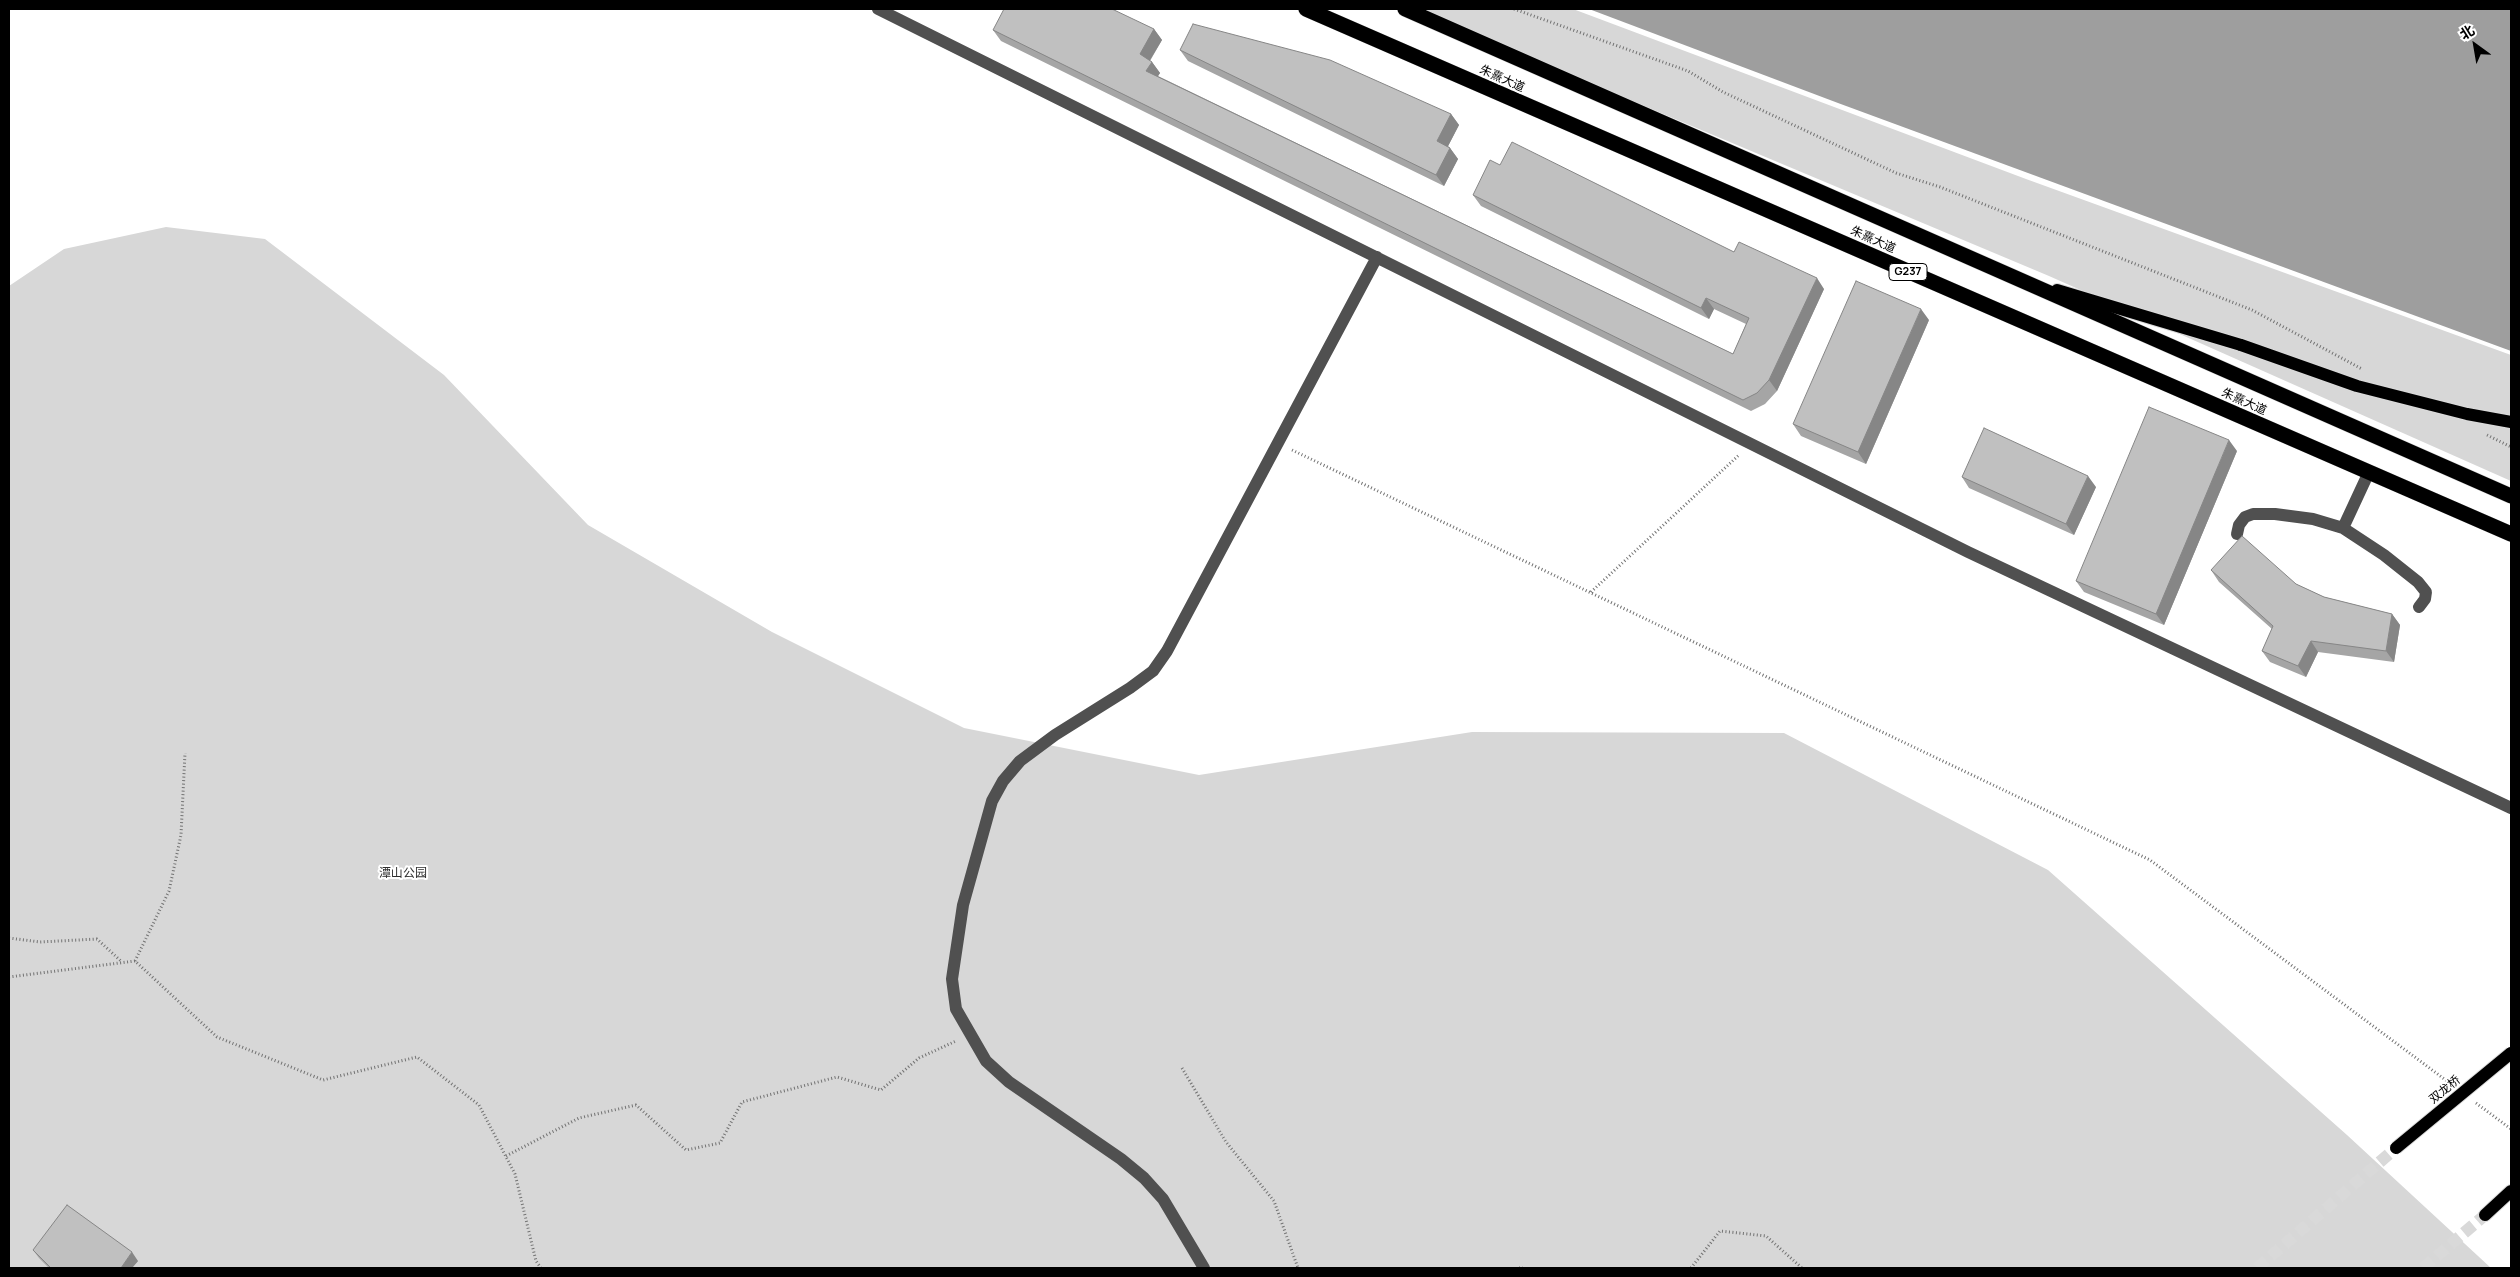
<!DOCTYPE html>
<html>
<head>
<meta charset="utf-8">
<style>
	body { margin:0 }
	#map { position:relative; width:2520px; height:1277px; overflow:hidden; background:#fff; font-family:Manrope,"Noto Sans SC",sans-serif }
	canvas { display:block }
	.frame { position:absolute; inset:0; border:10px solid #000; pointer-events:none }
	.north { position:absolute; left:2450px; top:20px; width:50px; height:50px; -webkit-text-stroke:4px #fff; paint-order:stroke; rotate:328deg; font-size:14px; font-weight:700; line-height:20px; text-align:center; color:#000 }
	.north::after { content:''; display:block; margin:auto; width:18px; height:22px; background:#000; clip-path:polygon(50% 0,100% 100%,50% 72%,0 100%) }
</style>
</head>
<body>
<div id="map">
<canvas width="2520" height="1277"></canvas>
<div class="frame"></div>
<div class="north">北</div>
</div>
<script>
const ctx = document.querySelector('canvas').getContext('2d');
ctx.lineJoin = 'round';
function fillPath(path, color) { ctx.fillStyle = color; ctx.fill(path, 'evenodd'); }
const shape = rows => new Path2D(rows.map(r => 'M' + r).join(''));
function trace(path, color, width, dash) { ctx.strokeStyle = color; ctx.lineWidth = width; ctx.lineCap = dash ? 'butt' : 'round'; ctx.setLineDash(dash || []); ctx.stroke(path); }
function write(font, color, halo, rows, align = 'center') {
  ctx.font = font + ' Manrope,"Noto Sans SC",sans-serif'; ctx.lineWidth = 4; ctx.setLineDash([]); ctx.textBaseline = 'middle'; ctx.strokeStyle = halo; ctx.fillStyle = color; for (const [text, x, y, turn = 0] of rows) {
    ctx.save(); ctx.translate(x, y); ctx.rotate((+turn || 0) * Math.PI / 180); ctx.textAlign = isNaN(turn) ? turn : align; if (halo) ctx.strokeText(text, 0, 0); ctx.fillText(text, 0, 0); ctx.restore();
  }
}
fillPath(shape([
	[1413,9,1573,9,2026,179,2511,355,2511,481,2049,276],
	[166,227,265,239,444,375,588,525,772,632,964,728,1199,775,1472,732,1784,733,2048,870,2347,1135,2491,1268,9,1268,9,286,64,249]
]), '#d7d7d7');
fillPath(shape([
	[1589,9,2511,9,2511,351,1838,103]
]), '#9e9e9e');
trace(shape([
	[2257,1268,2396,1148],
	[2423,1268,2485,1215]
]), '#d9d9d9', 12, [12, 6]);
const major = shape([
	[2057,290,2241,345],
	[2485,1215,2511,1191]
]);
const highway = shape([
	[1306,9,2511,534],
	[1405,9,2511,496]
]);
trace(major, '#dbdbdb', 14);
trace(highway, '#dbdbdb', 16);
trace(shape([
	[1514,9,1688,71,1723,92,1896,173,1940,187,2252,310,2362,369],
	[2487,435,2511,447],
	[1292,450,2150,860,2451,1084],
	[1591,592,1739,455],
	[9,938,40,942,97,939,122,962],
	[135,961,169,891,181,835,185,753],
	[9,977,135,961,217,1037,323,1080,417,1057,479,1105,515,1174,536,1261,541,1268],
	[1182,1068,1226,1142,1274,1201,1298,1268],
	[2476,1103,2511,1129],
	[506,1156,579,1118,636,1105,686,1150,720,1143,742,1102,837,1077,881,1090,919,1058,956,1041],
	[1519,1268,1523,1268],
	[1691,1268,1720,1231,1766,1236,1802,1268]
]), '#727272', 3, [1, 2.5]);
trace(shape([
	[878,9,1968,552,2511,808],
	[2369,472,2343,528,2384,555,2418,582,2426,592,2425,599,2419,607],
	[2237,534,2239,525,2245,517,2253,514,2275,514,2313,519,2343,528],
	[1204,1268,1163,1199,1144,1178,1121,1159,1009,1082,986,1061,956,1009,952,979,963,905,992,801,1003,781,1020,761,1055,735,1130,688,1153,671,1167,651,1377,257]
]), '#505050', 12);
trace(major, '#000', 12);
trace(highway, '#000', 15);
const majorBridge = shape([
	[2241,345,2357,386,2467,414,2511,422],
	[2396,1148,2511,1053]
]);
trace(majorBridge, '#dbdbdb', 14, []);
trace(majorBridge, '#000', 12);
fillPath(shape([
	[1154,29,1162,40,1150,61,1152,62,1160,73,1158,76,1733,354,1746,324,1714,309,1709,319,1481,206,1473,195,1500,165,1734,252,1824,289,1777,391,1765,404,1751,411,1001,41,993,30],
	[1180,50,1451,114,1459,125,1448,146,1450,148,1458,159,1444,186,1188,61],
	[1929,320,1866,464,1801,436,1793,424],
	[2237,451,2164,625,2084,592,2076,581],
	[1962,477,2096,487,2074,535,1969,488],
	[2211,570,2296,584,2324,597,2392,614,2400,625,2394,662,2318,652,2306,677,2270,662,2262,651,2272,629,2219,582],
	[33,1250,138,1261,132,1268,49,1268,39,1258]
]), '#a5a5a5');
fillPath(shape([
	[1154,29,1162,40,1147,65,1140,54],
	[1152,62,1160,73,1154,82,1146,71],
	[1451,114,1459,125,1445,152,1437,141],
	[1450,148,1458,159,1444,186,1436,175],
	[1817,278,1824,289,1777,391,1769,380],
	[1706,298,1714,309,1709,319,1701,308],
	[1921,309,1929,320,1866,464,1858,452],
	[2229,440,2237,451,2164,625,2156,614],
	[2088,476,2096,487,2074,535,2066,524],
	[2392,614,2400,625,2394,662,2386,651],
	[2311,641,2318,652,2306,677,2298,666],
	[132,1252,138,1261,132,1268,121,1268]
]), '#868686');
const building = shape([
	[1004,9,1112,9,1154,29,1140,54,1152,62,1146,71,1733,354,1749,318,1706,298,1701,308,1473,195,1490,160,1500,165,1512,142,1734,252,1739,242,1817,278,1769,380,1757,393,1743,400,993,30,1004,9],
	[1193,24,1330,60,1451,114,1437,141,1450,148,1436,175,1180,50,1193,24],
	[1856,281,1921,309,1858,452,1793,424,1856,281],
	[2149,407,2229,440,2156,614,2076,581,2149,407],
	[1984,428,2088,476,2066,524,1962,477,1984,428],
	[2242,536,2296,584,2324,597,2392,614,2386,651,2311,641,2298,666,2262,651,2273,626,2211,570,2242,536],
	[67,1205,132,1252,121,1268,51,1268,33,1250,67,1205]
]);
fillPath(building, '#c0c0c0');
trace(building, '#868686', 1);
for (const [x, y, w] of [
	[1908,272,38]
]) { const box = new Path2D(); box.roundRect(x - w / 2, y - 8.5, w, 17, 4); ctx.fillStyle = '#fff'; ctx.fill(box); trace(box, '#000', 1); }
write('bold 11px', '#000', null, [
	["G237",1908,272]
]);
write('12px', '#000', '#fff', [
	["朱熹大道",1502,79,24],
	["朱熹大道",1873,240,24],
	["朱熹大道",2244,402,24],
	["双龙桥",2445,1090,-39]
]);
write('12px', '#2e2e2e', '#fff', [
	["潭山公园",403,874]
]);
</script>
</body>
</html>
